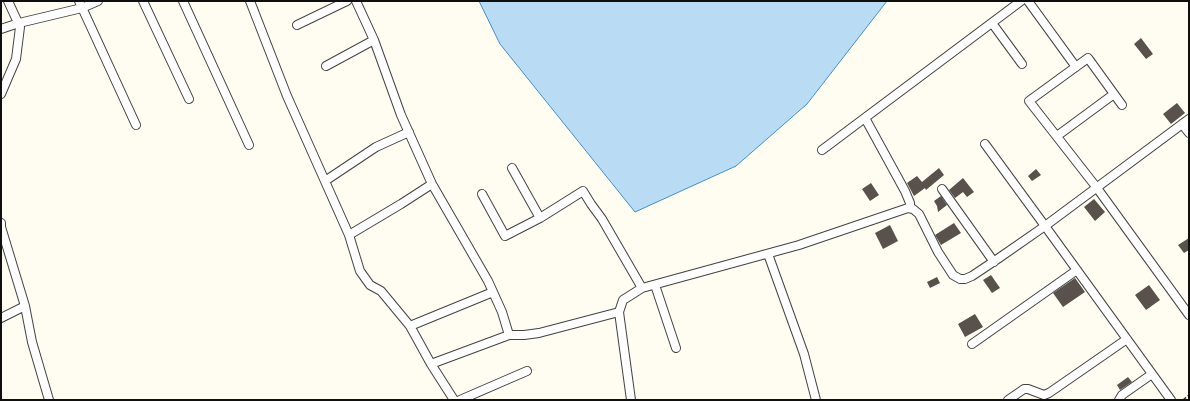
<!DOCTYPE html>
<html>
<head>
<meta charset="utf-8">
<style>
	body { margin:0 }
	#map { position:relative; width:1190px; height:401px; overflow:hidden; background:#fffdf2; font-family:"Times New Roman",serif }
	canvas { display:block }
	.frame { position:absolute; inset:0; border:2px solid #0f0f0f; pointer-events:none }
</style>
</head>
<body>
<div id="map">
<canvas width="1190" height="401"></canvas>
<div class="frame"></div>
</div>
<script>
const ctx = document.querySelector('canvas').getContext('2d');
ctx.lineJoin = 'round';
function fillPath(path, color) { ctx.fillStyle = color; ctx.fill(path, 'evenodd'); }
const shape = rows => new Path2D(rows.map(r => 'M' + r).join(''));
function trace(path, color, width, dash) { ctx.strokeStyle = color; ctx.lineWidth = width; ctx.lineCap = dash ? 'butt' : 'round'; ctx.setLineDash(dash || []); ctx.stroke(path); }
const water = shape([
	[479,1,887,1,807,104,736,166,635,212,500,44,479,1]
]);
fillPath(water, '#b9dcf4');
trace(water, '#428fc9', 1);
fillPath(shape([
	[1141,38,1153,54,1146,59,1134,44],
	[1177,103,1185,113,1171,124,1163,114],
	[939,168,944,175,926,190,925,188,914,196,907,183,917,176,922,182],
	[1036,169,1041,175,1032,181,1028,176],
	[963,178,974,192,967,197,963,192,955,198,949,190],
	[871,183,879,195,870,201,862,189],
	[941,196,947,205,938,212,937,206,934,201],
	[1094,199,1105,212,1095,221,1084,207],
	[954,223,961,233,941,245,935,235],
	[890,225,898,241,883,249,875,233],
	[1189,238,1189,250,1184,253,1178,245],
	[991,275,1000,288,992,293,983,280],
	[937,277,940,283,930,288,927,282],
	[1075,278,1085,292,1063,307,1053,293],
	[1149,285,1160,300,1146,310,1135,295],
	[975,314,983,327,965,337,958,324],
	[1128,377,1132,382,1120,390,1117,385]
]), '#58514c');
const minor = shape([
	[79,1,136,125],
	[143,1,189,99],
	[183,1,249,145],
	[250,1,287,96,349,235,360,271,370,285,381,291,410,326,431,364,454,400],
	[356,1,374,40,401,115,432,184,488,281,493,292,410,326],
	[1028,1,1076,67],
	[992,23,1022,64],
	[297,25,347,1],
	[1,29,19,23,82,8,98,1],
	[326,66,374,40],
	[1,94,16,59,20,27,8,1],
	[1122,105,1088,58,1029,101,1097,188,1189,315],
	[865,118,905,191,910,203,910,208],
	[1182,124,1189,133],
	[1057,136,1114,94],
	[985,144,1045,226,1171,400],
	[822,150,1021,1],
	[512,168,540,218],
	[325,181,376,147,409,132],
	[942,189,994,262],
	[482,194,505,236,540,218,583,191,591,204,602,219,642,288],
	[1,223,1,227,25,306,32,342,49,400],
	[349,235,401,204,432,184],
	[768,254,804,354,816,400],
	[655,285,676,348],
	[493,292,502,312,509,335],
	[1,318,25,306],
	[972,344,1077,270],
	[431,364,509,335,524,335,539,333,619,312],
	[460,400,527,371],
	[631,400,619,312,623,300,642,288,799,245,908,208,913,209,919,214,938,252,953,275,960,279,965,279,972,276,999,258,1045,226,1189,119],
	[1008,400,1024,389,1028,389,1044,395,1049,393,1127,339],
	[1119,400,1122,395,1152,374]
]);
trace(minor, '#424242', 10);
trace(shape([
	[1183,400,1189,395]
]), '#313131', 1.5, [4, 2]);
trace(minor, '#fff', 8);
</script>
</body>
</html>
